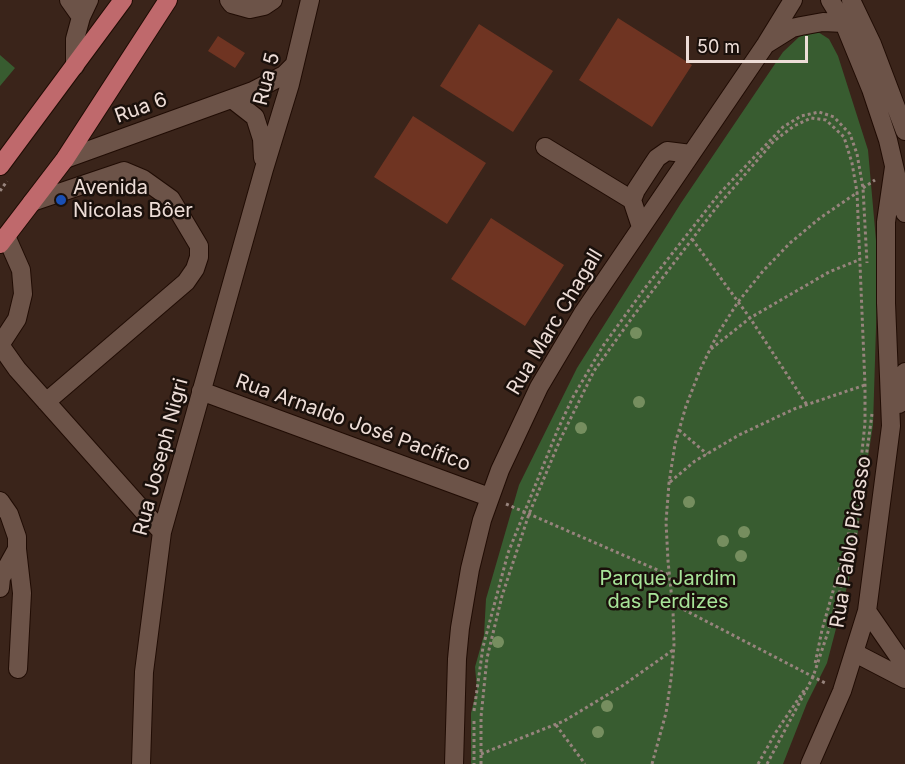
<!DOCTYPE html>
<html>
<head>
<meta charset="utf-8">
<style>
	body { margin:0 }
	#map { position:relative; width:905px; height:764px; overflow:hidden; background:#3a241a; font-family:Inter,sans-serif }
	canvas { display:block }
	.scale { position:absolute; left:686px; top:36px; width:122px; height:27px; box-sizing:border-box; border:3px solid #edddd7; border-top:0; padding-left:8px; font-size:18px; line-height:21px; white-space:nowrap; color:#edddd7; -webkit-text-stroke:4px #1a100b; paint-order:stroke }
</style>
</head>
<body>
<div id="map">
<canvas width="905" height="764"></canvas>
<div class="scale">50 m</div>
</div>
<script>
const ctx = document.querySelector('canvas').getContext('2d');
ctx.lineJoin = 'round';
function fillPath(path, color) { ctx.fillStyle = color; ctx.fill(path, 'evenodd'); }
const shape = rows => new Path2D(rows.map(r => 'M' + r).join(''));
function trace(path, color, width, dash) { ctx.strokeStyle = color; ctx.lineWidth = width; ctx.lineCap = dash ? 'butt' : 'round'; ctx.setLineDash(dash || []); ctx.stroke(path); }
function write(font, color, halo, rows, align = 'center') {
  ctx.font = font + ' Inter,sans-serif'; ctx.lineWidth = 5; ctx.setLineDash([]); ctx.textBaseline = 'middle'; ctx.strokeStyle = halo; ctx.fillStyle = color; for (const [text, x, y, turn = 0] of rows) {
    ctx.save(); ctx.translate(x, y); ctx.rotate((+turn || 0) * Math.PI / 180); ctx.textAlign = isNaN(turn) ? turn : align; if (halo) ctx.strokeText(text, 0, 0); ctx.fillText(text, 0, 0); ctx.restore();
  }
}
fillPath(shape([
	[818,32,829,39,838,56,868,150,878,263,873,425,863,489,855,556,827,663,807,703,783,764,471,764,471,713,477,689,475,667,484,635,486,599,519,485,577,368,681,203,783,52,799,37,807,33],
	[0,55,15,68,0,86]
]), '#385c30');
fillPath(shape([
	[618,18,692,65,652,127,579,80],
	[479,24,553,71,513,132,440,86],
	[218,36,245,53,235,68,208,51],
	[413,116,486,163,447,224,374,177],
	[491,218,564,265,525,326,451,279]
]), '#6f3422');
const minor = shape([
	[69,0,81,17],
	[229,0,232,4,250,9,264,6,273,0],
	[830,0,844,23,871,89,888,140,905,213],
	[851,0,872,44,905,131],
	[768,43,792,28,801,26,823,22,844,23],
	[75,66,75,39,81,17,89,0],
	[232,99,255,117,262,139,263,158],
	[545,147,632,200],
	[65,159,253,91,284,75,294,65],
	[32,202,124,171,143,179,171,199,199,246,199,257,195,269,186,282,46,402],
	[641,227,632,200,636,190,651,167,657,158,667,151,691,154],
	[6,236,21,270,23,294,17,319,0,345,17,369,162,532],
	[201,391,489,497],
	[899,404,902,379,905,372],
	[0,501,9,514,17,537,17,549,1,578,0,588],
	[17,549,22,593,18,669],
	[867,611,905,666],
	[855,653,905,679],
	[141,764,144,672,162,532,264,169,290,84,310,0],
	[454,764,457,659,460,628,470,569,482,520,500,470,539,387,583,313,766,44,793,0],
	[810,764,842,691,867,611,891,426,886,303,886,222,894,167]
]);
const major = shape([
	[0,166,123,0],
	[0,244,65,159,168,0]
]);
trace(minor, '#200c04', 20);
trace(major, '#200c04', 20);
trace(shape([
	[863,188,875,180],
	[0,191,7,181],
	[692,239,750,318,807,405],
	[711,349,750,318,829,272,861,259],
	[679,430,707,454],
	[670,482,695,461,739,435,794,409,865,385],
	[506,504,669,575],
	[673,604,827,684],
	[474,711,483,647,508,553,558,429,573,397,603,346,645,288,719,194,783,127,801,116,819,112,834,117,850,134,857,154,863,188,867,263],
	[474,721,474,764],
	[556,725,585,764],
	[481,754,564,721,622,686,673,650],
	[481,764,481,717,487,658,502,596,529,514,560,440,594,371,634,315,716,208,774,141,794,126,811,118,826,120,844,137,852,163,857,192,865,385,865,423,859,480,847,542,822,630,815,664],
	[652,764,666,713,671,679,674,645,673,610,668,561,666,522,669,483,675,444,686,406,700,370,717,335,738,302,763,271,790,243,820,218,858,192],
	[758,764,776,732,805,689],
	[767,764,813,677,829,629,855,538,872,414]
]), '#97847d', 3, [3, 3]);
trace(minor, '#6c5348', 18);
trace(major, '#bf696c', 18);
ctx.fillStyle = '#768e5f';
for (const [x, y] of [
	[636,333],
	[639,402],
	[581,428],
	[689,502],
	[744,532],
	[723,541],
	[741,556],
	[498,642],
	[607,706],
	[598,732]
]) { ctx.beginPath(); ctx.arc(x, y, 6, 0, 2 * Math.PI); ctx.fill(); }
for (const [x, y, r, color] of [
	[61,200,6,"#1a4fb4"]
]) { const dot = new Path2D(); dot.arc(x, y, r, 0, 2 * Math.PI); ctx.fillStyle = color; ctx.fill(dot); trace(dot, '#1a100b', 2); }
write('20px', '#edddd7', '#1a100b', [
	["Rua 5",267,79,-76],
	["Rua 6",141,108,-20],
	["Rua Marc Chagall",555,322,-59],
	["Rua Arnaldo José Pacífico",353,423,20],
	["Rua Joseph Nigri",161,457,-75],
	["Rua Pablo Picasso",851,542,-81]
]);
write('20px', '#edddd7', '#1a100b', [
	["Avenida",73,188],
	["Nicolas Bôer",73,211]
], 'left');
write('20px', '#a7e498', '#1a100b', [
	["Parque Jardim",668,579],
	["das Perdizes",668,602]
]);
</script>
</body>
</html>
